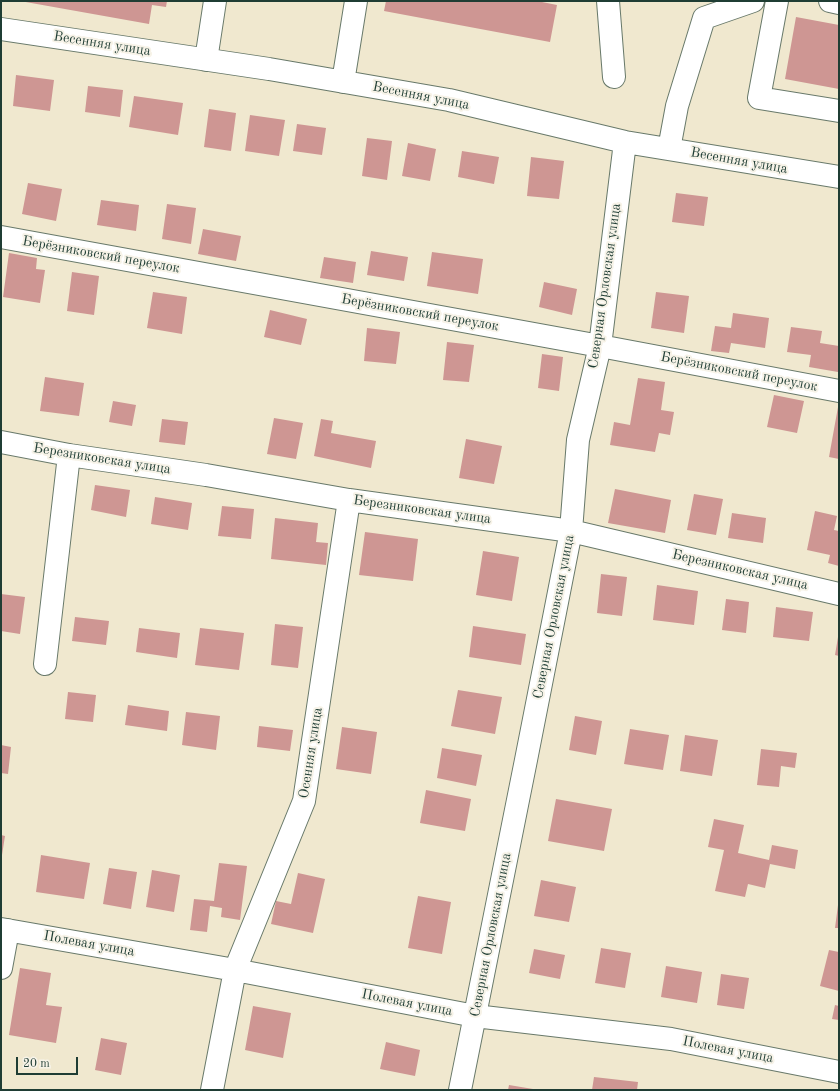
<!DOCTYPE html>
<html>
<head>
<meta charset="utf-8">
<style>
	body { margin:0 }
	#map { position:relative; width:840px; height:1091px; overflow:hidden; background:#f0e8cf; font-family:"Old Standard TT",serif }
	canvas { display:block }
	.frame { position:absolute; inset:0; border:2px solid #1f3d34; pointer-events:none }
	.scale { position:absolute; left:16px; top:1057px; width:62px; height:18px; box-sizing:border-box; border:2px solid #1f3d34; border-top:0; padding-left:5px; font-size:12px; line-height:14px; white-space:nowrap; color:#1f3d34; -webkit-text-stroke:3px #f7f3e8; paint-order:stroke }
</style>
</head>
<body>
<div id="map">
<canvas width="840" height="1091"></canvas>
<div class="frame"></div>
<div class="scale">20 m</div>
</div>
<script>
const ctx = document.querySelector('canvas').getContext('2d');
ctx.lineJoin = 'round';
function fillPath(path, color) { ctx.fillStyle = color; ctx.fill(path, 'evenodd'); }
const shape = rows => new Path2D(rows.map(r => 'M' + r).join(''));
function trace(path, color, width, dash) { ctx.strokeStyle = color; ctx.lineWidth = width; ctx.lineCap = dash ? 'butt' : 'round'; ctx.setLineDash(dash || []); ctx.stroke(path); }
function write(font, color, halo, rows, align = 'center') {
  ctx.font = font + ' "Old Standard TT",serif'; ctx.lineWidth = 4; ctx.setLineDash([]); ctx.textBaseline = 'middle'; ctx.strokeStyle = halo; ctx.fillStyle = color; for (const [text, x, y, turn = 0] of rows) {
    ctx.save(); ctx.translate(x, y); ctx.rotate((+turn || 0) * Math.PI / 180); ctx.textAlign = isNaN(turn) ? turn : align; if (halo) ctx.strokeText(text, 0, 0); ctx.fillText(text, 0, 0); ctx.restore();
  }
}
fillPath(shape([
	[20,1,167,1,166,7,152,5,149,24],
	[386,1,537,1,557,5,550,42,384,11],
	[796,17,839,25,839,89,785,79],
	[16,75,54,80,50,111,13,106],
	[88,86,123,90,120,117,85,112],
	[134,96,183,103,178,135,129,127],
	[209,109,236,113,231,151,204,147],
	[250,115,285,120,279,156,245,151],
	[297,124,326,128,322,155,293,151],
	[367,138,392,141,387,180,362,176],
	[408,143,436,149,430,181,402,176],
	[462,151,499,157,494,184,458,177],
	[531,157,564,161,559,199,527,196],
	[28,183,62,189,56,221,22,214],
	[676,193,708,197,704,226,672,222],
	[101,200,139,205,136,231,97,225],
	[167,204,196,208,191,244,162,239],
	[203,229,241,236,236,261,198,254],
	[371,251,408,257,404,281,367,275],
	[432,252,483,259,478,294,427,286],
	[9,253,37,258,36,269,45,270,40,303,3,297],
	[324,257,356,262,353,283,320,278],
	[72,272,99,276,94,315,67,311],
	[544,282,577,289,572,315,539,307],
	[153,292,187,297,182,334,147,328],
	[656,292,689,296,684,333,651,328],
	[270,310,307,319,301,345,264,337],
	[733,313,769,318,765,348,731,343,729,353,711,351,715,326,731,328],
	[791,327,822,331,820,343,839,346,838,372,809,367,811,355,787,352],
	[367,328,400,332,396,364,364,361],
	[447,342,474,345,469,382,443,380],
	[542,354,563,357,559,391,538,388],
	[45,377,84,383,79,416,40,411],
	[638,378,665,382,661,410,674,412,670,435,659,433,655,452,610,445,614,422,630,425],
	[774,395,804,401,797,433,767,427],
	[113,401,136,405,132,426,109,422],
	[838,407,839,407,839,459,829,457],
	[274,418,303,423,296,459,267,454],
	[162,419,188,422,185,445,159,442],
	[321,419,333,421,331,433,376,441,371,468,314,456],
	[466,439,502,446,494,484,459,478],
	[95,485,130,490,126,517,91,510],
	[615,489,671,500,665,533,608,523],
	[694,494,723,499,716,535,687,530],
	[155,497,192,503,188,530,151,524],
	[222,506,254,509,251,539,218,536],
	[815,511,837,516,834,530,839,531,839,566,828,563,830,555,807,550],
	[732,513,766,518,763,543,728,538],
	[275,518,318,523,316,542,328,543,326,565,271,559],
	[365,532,418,539,413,581,359,575],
	[483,551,519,557,512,601,476,595],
	[601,574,627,577,622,616,597,613],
	[657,585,698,591,694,625,653,620],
	[1,594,25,597,20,634,1,631],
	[726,599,749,602,746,633,722,630],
	[776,607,813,612,809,641,773,637],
	[75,617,109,621,106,645,72,641],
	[275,624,303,627,298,668,271,665],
	[473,626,526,634,521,665,469,657],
	[139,628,180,633,177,658,136,652],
	[200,628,244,633,239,670,195,665],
	[838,637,839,637,839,656,835,655],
	[458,690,502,697,495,734,451,726],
	[68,692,96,695,93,722,65,719],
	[128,705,169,711,167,731,125,725],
	[186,712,220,716,216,750,182,745],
	[575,716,602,721,596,755,569,750],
	[259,726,293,730,290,751,257,747],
	[342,727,377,732,371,774,336,769],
	[630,729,669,735,663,770,624,764],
	[685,735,718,740,712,776,680,771],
	[1,745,11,747,8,774,1,773],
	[442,748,482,755,476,786,437,778],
	[761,749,797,753,795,768,781,766,779,787,757,785],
	[426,790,471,799,465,831,420,823],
	[556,799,612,809,604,851,548,841],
	[714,819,744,825,738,853,769,860,772,845,798,850,795,869,770,864,765,888,748,884,745,897,715,891,724,850,708,847],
	[1,835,5,836,2,855,1,855],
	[41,855,90,863,84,899,36,892],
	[219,863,247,866,240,920,221,917,222,908,210,906,207,932,190,930,194,899,214,901],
	[109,868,137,872,131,909,103,904],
	[152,870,180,875,174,912,146,907],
	[298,873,325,879,313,933,271,924,276,901,291,904],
	[541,880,576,887,569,922,534,916],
	[418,896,451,902,442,954,408,948],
	[838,905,839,905,839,928,835,928],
	[601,948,631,953,625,988,595,983],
	[534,949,565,955,560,979,529,973],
	[829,950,839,952,839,991,820,986],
	[666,966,702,972,697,1003,661,997],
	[20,968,51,973,46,1005,62,1007,56,1043,9,1035],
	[721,974,749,978,744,1009,717,1005],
	[835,1005,839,1006,839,1020,832,1019],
	[253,1006,291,1013,283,1058,245,1050],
	[101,1038,127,1043,121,1075,95,1070],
	[386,1042,420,1050,415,1076,380,1069],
	[594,1077,638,1082,637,1090,592,1090],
	[509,1085,533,1089,533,1090,508,1090]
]), '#ce9693');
const minor = shape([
	[608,1,614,77],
	[777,1,759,98,839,111],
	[830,1,839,3],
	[1,29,269,69,449,100,625,142,839,177],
	[206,60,215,1],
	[343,82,356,1],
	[669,149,677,106,704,18,753,1],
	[1,237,600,346,839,391],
	[1,442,69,455,206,475,349,500,571,531,839,594],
	[45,664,69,455],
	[1,929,235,970,475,1016,671,1039,839,1072],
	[1,968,8,930],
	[212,1090,235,970,304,801,349,500],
	[460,1090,526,760,571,531,578,440,600,346,625,142]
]);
trace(minor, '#68796a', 24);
trace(minor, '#fff', 22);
write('14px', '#1f3d34', '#f7f3e8', [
	["Весенняя улица",102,44,9],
	["Весенняя улица",421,96,11],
	["Весенняя улица",739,161,10],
	["Берёзниковский переулок",101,255,10],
	["Северная Орловская улица",605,286,-82],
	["Берёзниковский переулок",420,313,10],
	["Берёзниковский переулок",739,372,11],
	["Березниковская улица",102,459,9],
	["Березниковская улица",422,510,8],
	["Березниковская улица",740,570,13],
	["Северная Орловская улица",554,617,-79],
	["Осенняя улица",311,753,-81],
	["Северная Орловская улица",491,935,-79],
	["Полевая улица",89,944,10],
	["Полевая улица",407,1003,11],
	["Полевая улица",728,1050,11]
]);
</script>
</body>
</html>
